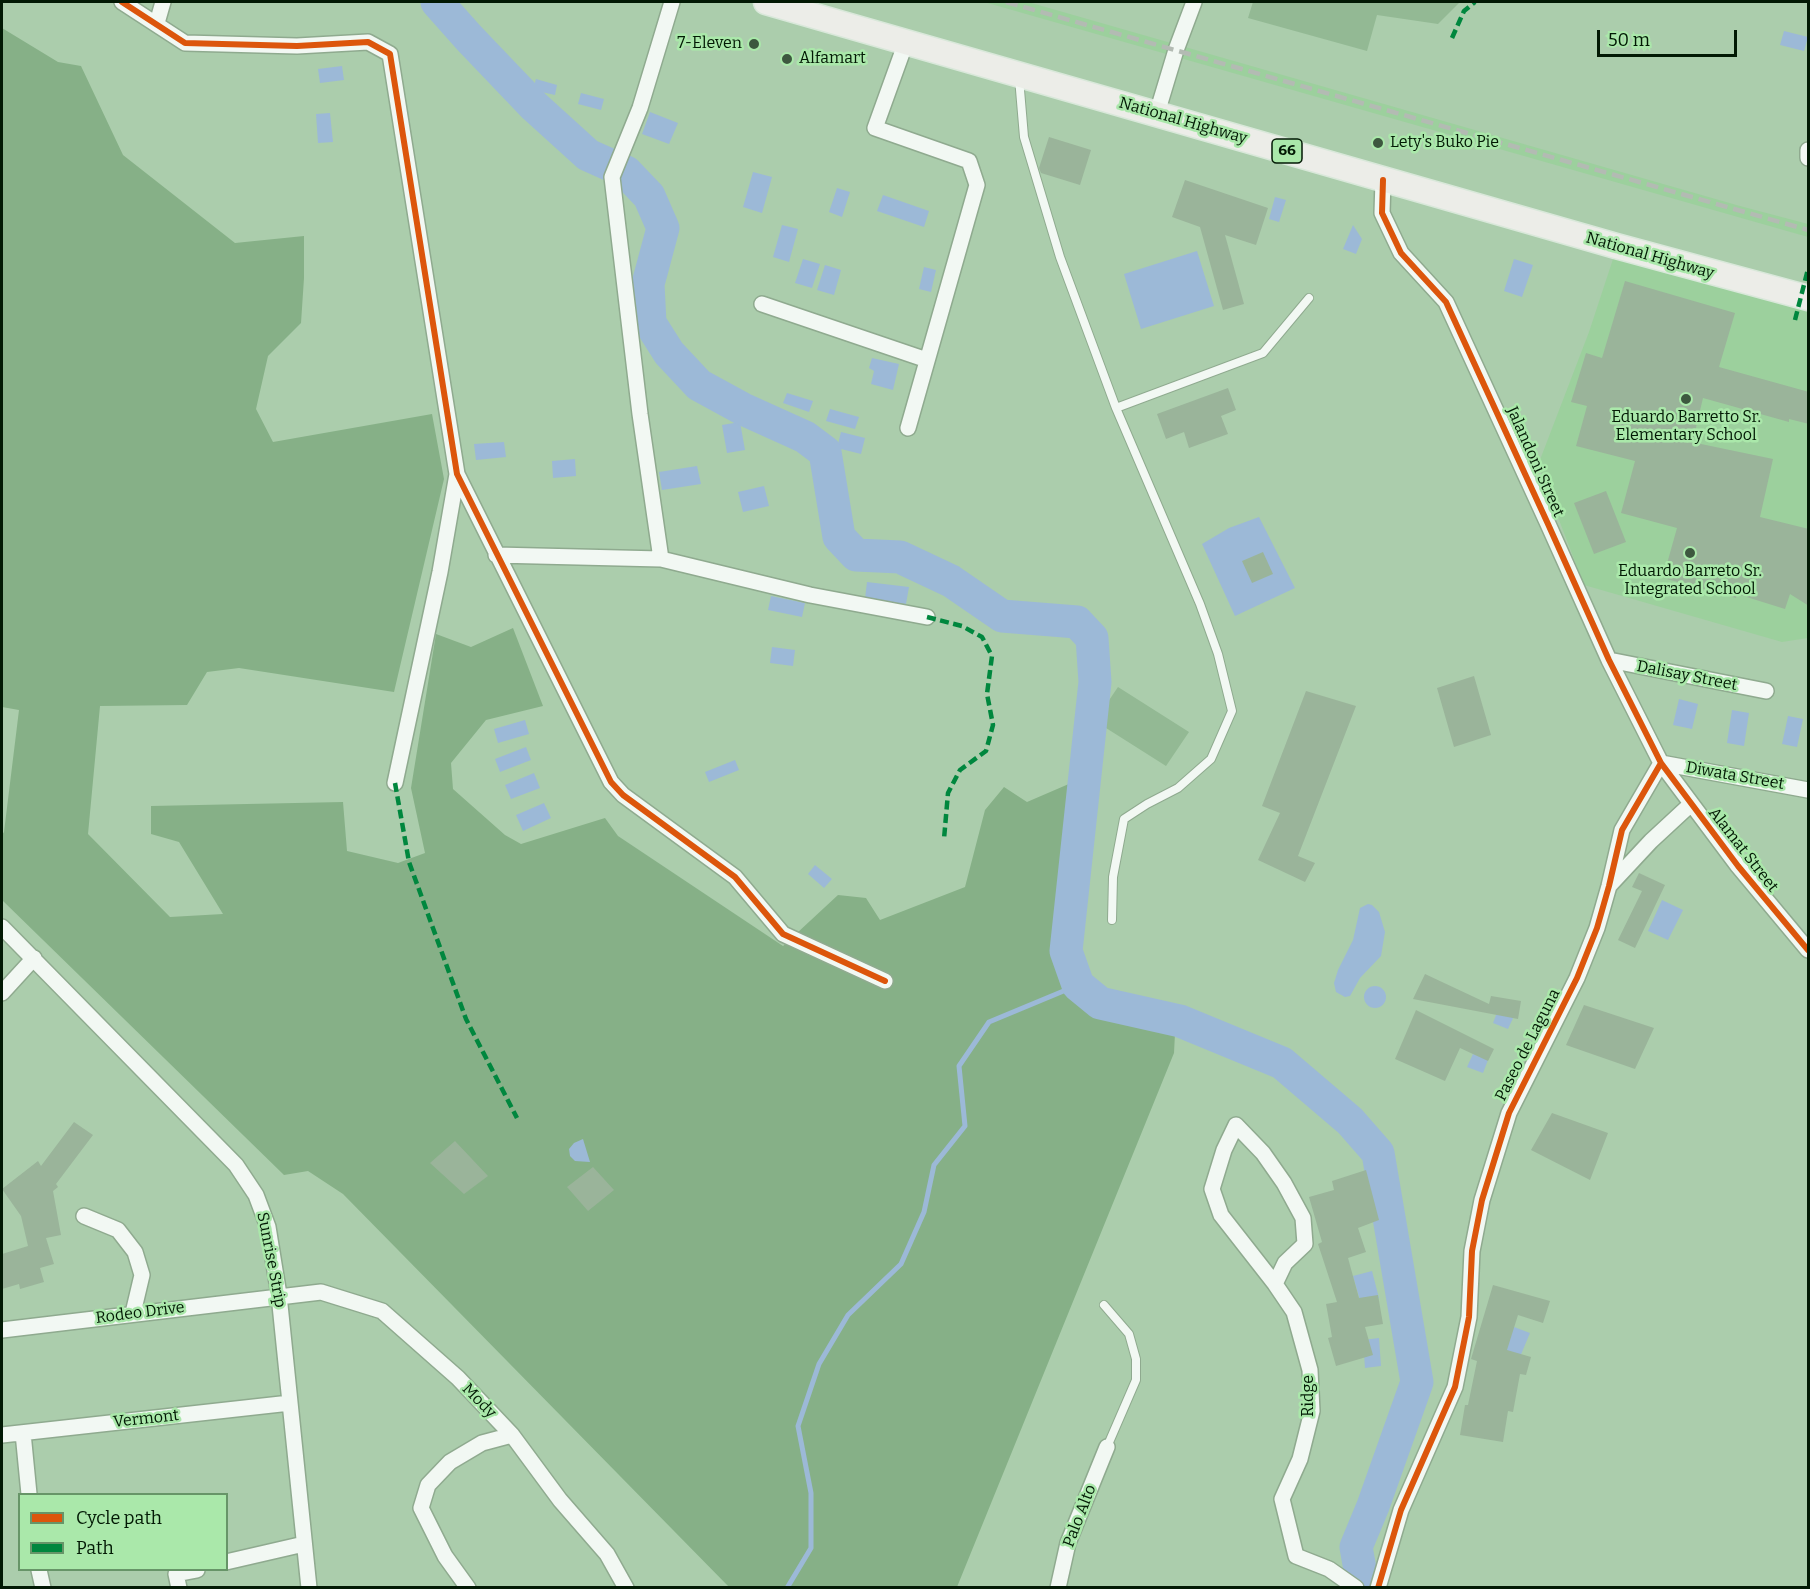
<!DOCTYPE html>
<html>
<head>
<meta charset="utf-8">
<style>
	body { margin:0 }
	#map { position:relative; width:1810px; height:1589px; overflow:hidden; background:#abcdac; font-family:Bitter,serif }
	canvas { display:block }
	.frame { position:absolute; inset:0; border:3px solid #021904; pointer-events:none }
	.legend { position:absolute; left:18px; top:1493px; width:210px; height:78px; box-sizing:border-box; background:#aae8aa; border:2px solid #679568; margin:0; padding:8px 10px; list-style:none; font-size:18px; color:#021904 }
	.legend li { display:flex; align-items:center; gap:12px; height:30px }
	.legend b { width:30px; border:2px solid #679568 }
	.scale { position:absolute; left:1597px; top:30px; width:140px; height:27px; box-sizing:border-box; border:3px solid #021904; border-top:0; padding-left:8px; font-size:18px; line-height:21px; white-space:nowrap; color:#021904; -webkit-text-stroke:4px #aae8aa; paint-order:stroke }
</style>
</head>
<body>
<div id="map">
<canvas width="1810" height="1589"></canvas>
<div class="frame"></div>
<ul class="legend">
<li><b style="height:8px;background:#dc560c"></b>Cycle path</li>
<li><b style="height:8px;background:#00873e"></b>Path</li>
</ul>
<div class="scale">50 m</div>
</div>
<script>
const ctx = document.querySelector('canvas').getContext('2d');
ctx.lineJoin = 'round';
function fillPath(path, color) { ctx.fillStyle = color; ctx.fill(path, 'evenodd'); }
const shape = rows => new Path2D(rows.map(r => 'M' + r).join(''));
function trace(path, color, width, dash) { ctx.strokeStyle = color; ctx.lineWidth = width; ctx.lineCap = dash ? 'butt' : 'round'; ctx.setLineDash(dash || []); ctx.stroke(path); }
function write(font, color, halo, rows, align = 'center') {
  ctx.font = font + ' Bitter,serif'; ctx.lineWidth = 5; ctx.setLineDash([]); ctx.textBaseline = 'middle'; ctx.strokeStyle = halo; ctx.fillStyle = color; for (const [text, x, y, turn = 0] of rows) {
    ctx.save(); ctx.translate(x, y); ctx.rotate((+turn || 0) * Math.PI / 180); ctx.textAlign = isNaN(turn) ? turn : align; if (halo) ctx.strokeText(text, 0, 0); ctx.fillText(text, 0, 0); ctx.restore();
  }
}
fillPath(shape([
	[984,2,1028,2,1740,206,1808,224,1808,237],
	[1614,256,1808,310,1808,638,1782,642,1584,585,1538,465,1589,332]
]), '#9cd09d');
fillPath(shape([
	[1253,2,1460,2,1438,24,1377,15,1367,51,1248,18],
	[1118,687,1189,732,1166,766,1095,721]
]), '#93b994');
fillPath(shape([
	[2,28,58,62,81,66,123,155,235,243,304,236,304,278,301,323,268,356,256,409,273,442,432,414,444,479,394,692,239,668,207,672,187,705,100,706,88,834,170,917,223,914,179,842,151,834,151,806,343,802,347,851,398,863,425,853,411,788,436,634,471,647,513,628,543,706,486,720,451,763,453,789,505,835,521,844,605,818,618,836,783,946,838,895,866,898,880,920,965,887,985,810,1004,787,1027,802,1085,777,1066,951,1079,985,1100,1005,1175,1033,1174,1053,957,1587,729,1587,343,1194,308,1171,284,1175,2,900,2,835,4,832,19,710,2,707]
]), '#86b087');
fillPath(shape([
	[1784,31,1808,37,1804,51,1780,45],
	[342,66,344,80,320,83,318,69],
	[536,79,557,85,555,95,533,90],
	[581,93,604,99,601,110,578,104],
	[650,112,678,123,669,144,642,134],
	[330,113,333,142,318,143,316,114],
	[753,172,772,177,762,213,743,207],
	[837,188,850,192,842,217,829,212],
	[883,195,929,211,924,227,877,211],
	[1275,197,1286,200,1279,222,1269,219],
	[782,225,798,229,789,262,773,257],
	[1353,225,1362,239,1356,254,1343,249],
	[1197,251,1214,306,1141,329,1124,274],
	[803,259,820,264,812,288,795,283],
	[1514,259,1533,265,1522,297,1504,291],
	[825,265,841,270,834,295,817,290],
	[924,267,936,270,931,292,919,289],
	[872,358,899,364,893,390,871,384,874,371,869,368],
	[787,393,813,401,809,412,783,403],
	[830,409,859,417,855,429,826,421],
	[740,422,745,450,727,453,722,425],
	[841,432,865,438,861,454,837,448],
	[504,442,506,457,476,460,474,444],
	[575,459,576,476,553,478,552,461],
	[697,466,701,484,662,490,659,472],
	[764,486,769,506,743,512,738,492],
	[1259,517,1295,588,1235,616,1202,544,1229,528],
	[867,582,909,587,906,604,865,599],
	[771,596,805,603,802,617,768,610],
	[772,647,795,650,793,666,770,663],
	[1679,699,1698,704,1692,729,1673,725],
	[1732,710,1749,713,1744,746,1727,743],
	[1788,716,1803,719,1797,747,1782,744],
	[525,720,529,734,498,743,494,729],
	[526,747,531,760,500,772,495,759],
	[735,760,739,770,709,782,705,772],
	[534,773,540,788,511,799,505,785],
	[544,803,551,818,523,831,516,815],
	[815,865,832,879,824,888,808,874],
	[1662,900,1683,910,1668,940,1648,931],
	[1368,904,1372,905,1379,912,1385,932,1381,956,1360,978,1350,996,1345,997,1336,992,1334,983,1338,970,1353,940,1360,908],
	'1364 997a11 11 0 1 1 22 0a11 11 0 1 1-22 0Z',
	[1498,1010,1514,1016,1508,1029,1493,1023],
	[1473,1054,1488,1060,1483,1073,1467,1067],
	[583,1139,590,1162,575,1161,570,1156,569,1149,574,1143],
	[1372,1271,1379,1298,1361,1304,1353,1276],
	[1514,1327,1530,1333,1517,1364,1502,1357],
	[1379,1338,1381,1366,1365,1368,1363,1340]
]), '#9cb9d7');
trace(shape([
	[787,1588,811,1548,811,1493,798,1426,819,1364,848,1315,901,1264,924,1212,934,1165,965,1126,959,1066,989,1022,1078,985]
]), '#9cb9d7', 5);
trace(shape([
	[437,2,469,38,534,106,588,155,626,172,649,196,663,228,648,284,650,323,669,353,699,385,743,409,805,437,825,452,839,537,856,555,900,557,951,581,1002,616,1077,622,1092,638,1095,682,1066,951,1078,985,1100,1003,1180,1021,1282,1063,1350,1121,1378,1153,1417,1382,1373,1506,1356,1547,1361,1575]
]), '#9cb9d7', 33);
fillPath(shape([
	[1049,137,1091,150,1080,185,1041,173,1039,168],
	[1185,180,1268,208,1256,245,1225,235,1244,304,1223,310,1200,227,1172,217],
	[1625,281,1735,313,1719,367,1809,392,1809,424,1789,419,1789,422,1703,398,1693,440,1701,442,1701,444,1773,459,1760,517,1809,529,1809,606,1790,594,1785,609,1737,594,1736,598,1663,578,1677,528,1621,513,1635,461,1576,446,1587,406,1571,402,1586,353,1602,358],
	[1228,388,1236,410,1221,416,1228,434,1189,448,1184,432,1166,439,1157,414],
	[1606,491,1626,542,1594,554,1574,503],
	[1263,552,1273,574,1252,583,1242,561],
	[1474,676,1491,735,1454,747,1437,688],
	[1306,691,1356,706,1298,856,1315,863,1305,882,1258,860,1280,813,1262,806],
	[1639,873,1665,885,1635,948,1618,940,1642,891,1632,887],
	[1425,974,1489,1004,1491,996,1521,1001,1518,1019,1413,999],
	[1584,1005,1654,1028,1635,1069,1566,1045],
	[1416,1010,1494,1049,1488,1061,1460,1048,1445,1081,1395,1059],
	[1552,1113,1608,1133,1590,1180,1531,1150],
	[74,1122,93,1135,56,1184,58,1187,53,1191,61,1235,46,1238,54,1264,40,1268,44,1282,20,1289,19,1284,2,1289,2,1254,28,1246,21,1216,2,1189,38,1161,41,1166],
	[455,1141,488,1176,464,1194,430,1163],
	[593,1167,614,1190,588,1211,567,1187],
	[1366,1170,1379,1220,1358,1228,1366,1252,1348,1258,1359,1298,1378,1295,1383,1324,1365,1327,1373,1355,1336,1366,1328,1338,1332,1337,1326,1304,1337,1302,1318,1244,1322,1242,1309,1197,1334,1190,1332,1181],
	[1493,1285,1550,1301,1543,1323,1518,1315,1507,1350,1531,1357,1526,1375,1520,1374,1513,1412,1508,1411,1503,1442,1460,1435,1465,1405,1468,1405,1477,1361,1471,1359]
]), '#9ab49a');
const service = shape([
	[1019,78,1024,137,1060,257,1116,408,1200,604,1218,654,1232,711,1211,759,1178,788,1147,804,1124,819,1113,877,1112,920],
	[1116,408,1263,353,1309,298],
	[1104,1305,1129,1334,1136,1359,1136,1380,1107,1447]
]);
const minor = shape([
	[122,2,185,43,297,46,368,42,390,54,457,474,611,782,623,795,735,877,783,934,885,981],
	[157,23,163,2],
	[906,42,875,128,969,161,977,185,908,428],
	[1157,113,1176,50,1194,2],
	[1808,150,1808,158],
	[1383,180,1382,213,1401,253,1446,302,1548,524,1609,660,1661,763,1738,866,1808,950],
	[762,304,927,360],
	[496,555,661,559,810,595,927,617],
	[661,559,640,414,612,177,640,108,672,2],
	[1609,660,1766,691],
	[1661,763,1808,790],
	[395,783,440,572,457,474],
	[1609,886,1651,841,1691,804],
	[2,927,236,1165,256,1195,268,1227,279,1295,309,1588],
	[2,993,34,958],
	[84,1216,118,1230,135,1252,142,1275,133,1313],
	[1275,1284,1285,1263,1305,1244,1303,1218,1284,1183,1263,1153,1236,1125,1224,1150,1212,1189,1221,1215,1275,1284,1294,1312,1310,1370,1312,1411,1300,1459,1282,1499,1296,1556,1329,1569,1356,1588],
	[2,1330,321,1292,382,1311,458,1378,512,1435,560,1500,607,1554,626,1588],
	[23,1433,29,1494],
	[2,1435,290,1403],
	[226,1562,304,1544],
	[39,1570,43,1588],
	[179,1588,176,1574,197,1570],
	[468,1588,445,1556,421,1508,428,1485,450,1462,482,1443,512,1435],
	[1058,1588,1068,1543,1107,1447],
	[1378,1588,1401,1510,1455,1387,1469,1317,1472,1251,1482,1200,1509,1113,1577,978,1597,928,1609,886,1622,830,1661,763]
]);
const primary = shape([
	[766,2,1616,246,1808,298]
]);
trace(service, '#8faa8f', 10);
trace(minor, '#8faa8f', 18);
trace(primary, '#d9e8da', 27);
trace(service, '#f2f8f3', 8);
trace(minor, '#f2f8f3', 15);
trace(primary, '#ecede8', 24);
trace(shape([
	[1006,2,1808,230]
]), '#b3bbb3', 4.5, [12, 6]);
trace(shape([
	[1452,38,1464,11,1475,2],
	[1795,320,1808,269],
	[927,617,962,626,982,637,992,656,987,694,993,725,986,751,960,770,948,793,944,839],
	[395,783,409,862,466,1019,517,1118]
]), '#00873e', 4.5, [9, 4.5]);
trace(shape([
	[122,2,185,43,297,46,368,42,390,54,457,474,611,782,623,795,735,877,783,934,885,981],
	[1383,180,1382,213,1401,253,1446,302,1548,524,1609,660,1661,763,1738,866,1808,950],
	[1378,1588,1401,1510,1455,1387,1469,1317,1472,1251,1482,1200,1509,1113,1577,978,1597,928,1609,886,1622,830,1661,763]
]), '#dc560c', 6);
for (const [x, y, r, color] of [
	[754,44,6,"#3d583f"],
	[787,59,6,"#3d583f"],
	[1378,143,6,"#3d583f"],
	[1686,399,6,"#3d583f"],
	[1690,553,6,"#3d583f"]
]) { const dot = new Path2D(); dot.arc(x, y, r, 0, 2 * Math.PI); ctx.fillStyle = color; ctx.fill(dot); trace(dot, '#aae8aa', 2); }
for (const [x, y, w] of [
	[1287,151,30]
]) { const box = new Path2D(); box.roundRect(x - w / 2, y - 12, w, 24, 4.5); ctx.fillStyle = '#aae8aa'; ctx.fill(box); trace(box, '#021904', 1.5); }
write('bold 15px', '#021904', null, [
	["66",1287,151]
]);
write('16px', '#021904', '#aae8aa', [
	["7-Eleven",742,44,"right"],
	["Alfamart",799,59],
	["Lety's Buko Pie",1390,143],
	["Eduardo Barretto Sr.",1686,418,"center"],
	["Elementary School",1686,436,"center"],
	["Eduardo Barreto Sr.",1690,572,"center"],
	["Integrated School",1690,590,"center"]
], 'left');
write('16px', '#021904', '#aae8aa', [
	["National Highway",1183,121,16],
	["National Highway",1650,256,16],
	["Jalandoni Street",1535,462,66],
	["Dalisay Street",1687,676,11],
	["Diwata Street",1735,776,10],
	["Alamat Street",1743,850,52],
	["Paseo de Laguna",1528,1045,-63],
	["Sunrise Strip",271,1260,79],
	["Rodeo Drive",140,1313,-7],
	["Ridge",1309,1396,-90],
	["Mody",479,1401,46],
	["Vermont",146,1419,-6],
	["Palo Alto",1080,1516,-69]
]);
</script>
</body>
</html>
